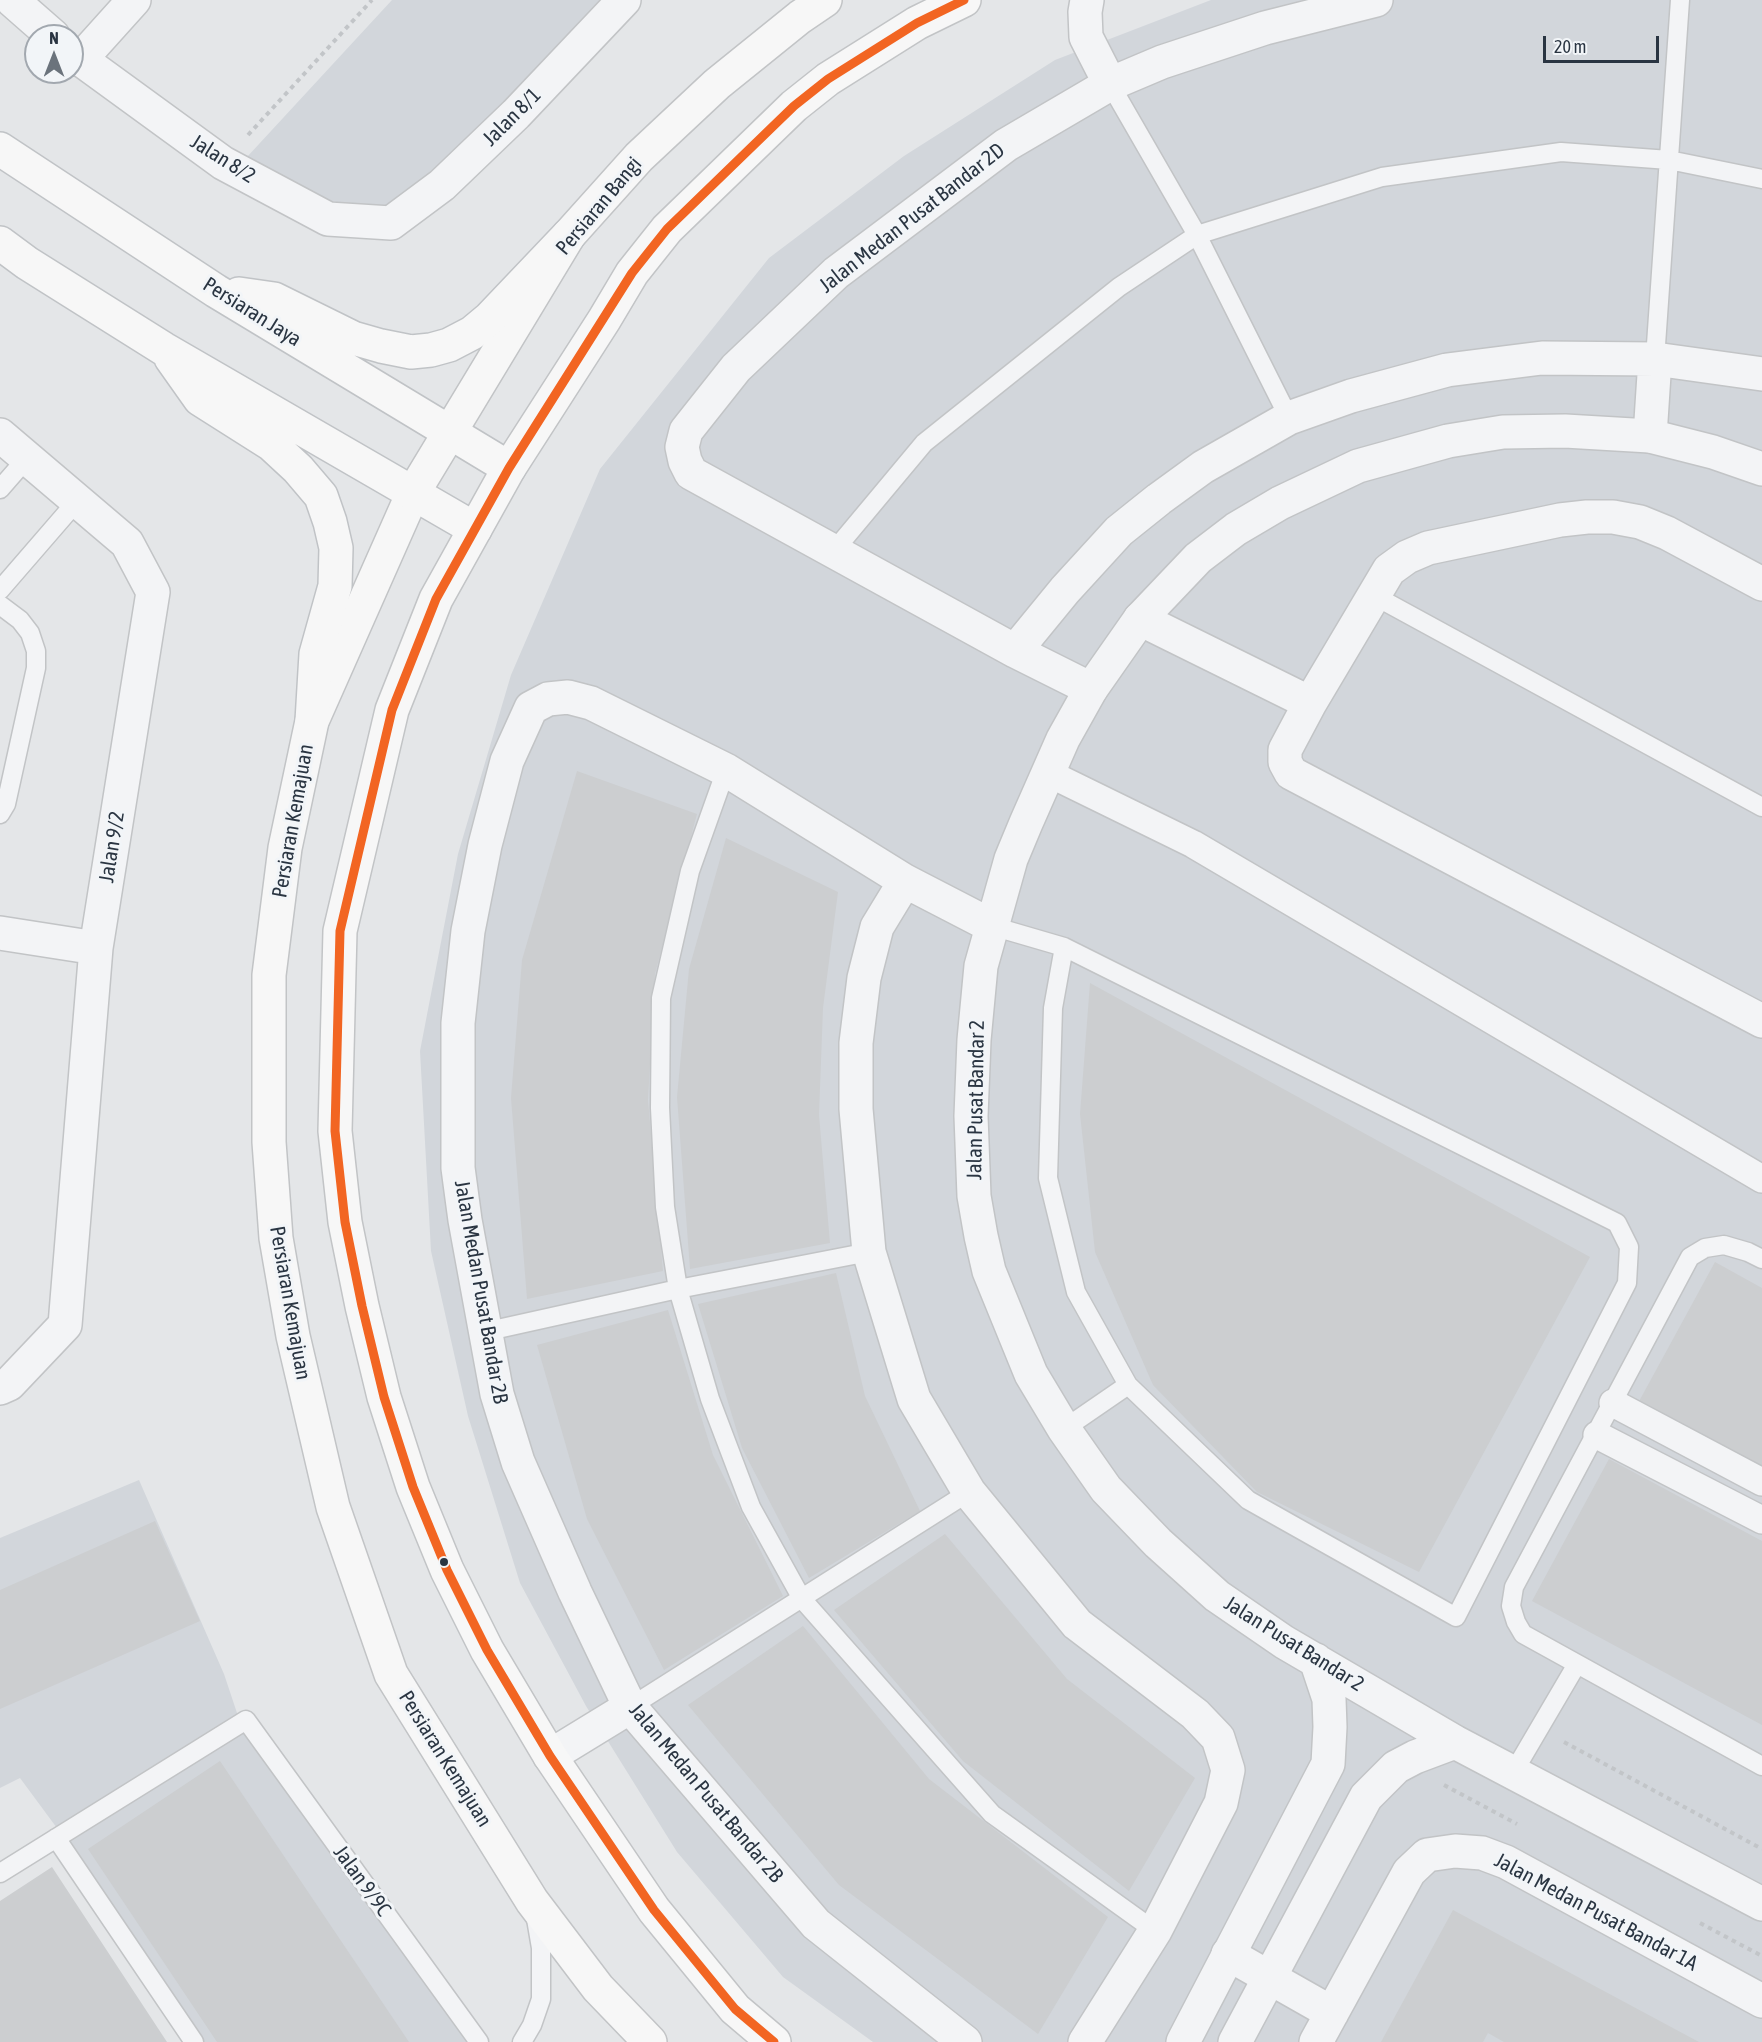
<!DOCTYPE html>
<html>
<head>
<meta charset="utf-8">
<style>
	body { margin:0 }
	#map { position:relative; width:1762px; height:2042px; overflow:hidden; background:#e4e6e8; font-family:"Asap Condensed",sans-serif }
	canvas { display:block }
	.north { position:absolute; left:24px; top:24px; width:60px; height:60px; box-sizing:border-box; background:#f2f5f8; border:2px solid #a2a8af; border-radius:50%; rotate:0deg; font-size:16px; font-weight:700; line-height:24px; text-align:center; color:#2a3542 }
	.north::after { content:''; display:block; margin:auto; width:21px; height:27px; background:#6b737c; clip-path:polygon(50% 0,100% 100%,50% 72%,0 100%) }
	.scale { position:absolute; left:1543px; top:36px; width:116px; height:27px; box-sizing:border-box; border:3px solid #2a3542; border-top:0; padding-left:8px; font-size:18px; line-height:21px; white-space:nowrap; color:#2a3542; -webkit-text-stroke:4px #f2f5f8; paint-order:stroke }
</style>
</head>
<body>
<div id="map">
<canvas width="1762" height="2042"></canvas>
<div class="north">N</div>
<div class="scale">20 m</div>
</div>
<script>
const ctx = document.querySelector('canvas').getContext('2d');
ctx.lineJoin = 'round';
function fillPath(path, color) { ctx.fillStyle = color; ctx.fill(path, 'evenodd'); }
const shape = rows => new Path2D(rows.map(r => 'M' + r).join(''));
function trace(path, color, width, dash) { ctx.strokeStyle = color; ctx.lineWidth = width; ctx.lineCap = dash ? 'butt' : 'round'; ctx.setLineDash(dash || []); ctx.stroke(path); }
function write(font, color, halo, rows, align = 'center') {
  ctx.font = font + ' "Asap Condensed",sans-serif'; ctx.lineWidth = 6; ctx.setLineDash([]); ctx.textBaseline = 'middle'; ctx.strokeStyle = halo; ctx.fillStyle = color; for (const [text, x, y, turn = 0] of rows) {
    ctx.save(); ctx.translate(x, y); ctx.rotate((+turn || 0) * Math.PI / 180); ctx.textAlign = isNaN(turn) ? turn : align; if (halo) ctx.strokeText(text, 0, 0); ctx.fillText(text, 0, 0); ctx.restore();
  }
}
fillPath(shape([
	[392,0,603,0,435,172,390,205,332,205,247,157],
	[1211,0,1762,0,1762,2042,873,2042,783,1977,677,1852,586,1706,520,1583,468,1416,431,1251,420,1051,458,854,511,675,600,469,769,258,904,156,1055,60],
	[139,1480,224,1674,244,1734,470,2042,203,2042,68,1843,20,1778,0,1788,0,1538]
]), '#d2d6db');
fillPath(shape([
	[577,771,697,814,655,974,648,1100,663,1271,527,1299,511,1098,522,960],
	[726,838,838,892,823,1008,819,1115,830,1243,690,1269,677,1097,689,969],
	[1090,983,1590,1257,1419,1572,1257,1492,1153,1385,1095,1252,1080,1114],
	[1715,1262,1762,1288,1762,1473,1637,1405],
	[836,1273,865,1396,920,1511,809,1578,742,1448,698,1304],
	[668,1310,713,1455,783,1596,664,1670,587,1519,537,1345],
	[1609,1459,1762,1541,1762,1725,1532,1601],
	[155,1521,200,1621,0,1709,0,1590],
	[945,1534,1067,1679,1195,1778,1129,1891,963,1761,834,1610],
	[803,1626,929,1779,1108,1917,1038,2034,839,1885,688,1705],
	[220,1761,409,2042,217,2042,88,1849],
	[52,1867,167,2042,0,2042,0,1901],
	[1453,1910,1699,2042,1504,2042,1488,2033,1483,2042,1381,2042]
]), '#ccced0');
const service = shape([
	[1110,84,1197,235,1289,418],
	[1655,359,1680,0],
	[0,489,27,458],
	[833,552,924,443,1119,287,1197,235,1382,177,1561,152,1669,160,1762,179],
	[0,590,77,501],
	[1373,595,1762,807],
	[0,605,20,620,30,633,36,651,36,668,6,804,0,814],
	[726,770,690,871,661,998,660,1108,665,1207,678,1289,710,1399,751,1507,802,1599,992,1814,1155,1931],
	[992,926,1064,947,1617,1223,1629,1247,1627,1283,1456,1617,1248,1500,1128,1385,1076,1292,1048,1178,1053,1008,1064,947],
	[1762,1259,1748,1252,1724,1245,1705,1248,1690,1257,1514,1587,1511,1606,1516,1622,1523,1634,1762,1766],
	[484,1332,678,1289,869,1252],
	[1064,1429,1128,1385],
	[630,1707,969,1492],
	[1513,1773,1577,1664],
	[56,1838,194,2042],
	[0,1873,246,1720,479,2042],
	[522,2042,532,2025,541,1999,541,1948,535,1913]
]);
const pedestrian = shape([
	[1048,773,1193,844,1762,1179],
	[1613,1403,1762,1482],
	[1597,1435,1762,1520]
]);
const minor = shape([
	[12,0,53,36],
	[1087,0,1085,12,1086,37,1110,84],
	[72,53,223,163,328,219,391,223,442,185,516,114,624,0],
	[80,60,134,0],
	[0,435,127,543,153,592,96,948,65,1325,9,1384,0,1388],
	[1650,436,1655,359],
	[1762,584,1667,533,1640,522,1613,517,1587,517,1560,520,1428,548,1407,557,1389,570,1310,703,1285,750,1285,762,1291,773,1762,1021],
	[1140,619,1310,703],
	[1015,651,1065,590,1119,531,1159,499,1203,467,1289,418,1351,396,1447,370,1542,358,1655,359,1762,374],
	[1091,689,1015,651,691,473,685,461,682,447,686,431,736,368,836,273,1006,145,1110,84,1162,62,1265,28,1376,0],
	[905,881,877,927,864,978,856,1043,856,1109,869,1252,914,1399,969,1492,1077,1624,1195,1714,1218,1738,1228,1770,1221,1803,1155,1931,1085,2042],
	[0,933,96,948],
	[550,1756,630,1707],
	[1228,1954,1332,2013],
	[965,2042,816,1924,630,1707,575,1592,518,1462,497,1394,465,1220,458,1168,458,1023,468,931,485,845,507,761,531,708,548,699,568,697,591,703,726,770,905,881,992,926],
	[1316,2042,1409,1872,1427,1855,1455,1851,1482,1853,1506,1862,1762,2001]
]);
const tertiary = shape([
	[1762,469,1713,452,1650,436,1565,431,1503,432,1448,441,1358,466,1280,503,1236,529,1198,558,1140,619,1091,689,1063,739,1026,823,1011,859,981,966,974,1040,971,1116,974,1196,981,1236,989,1271,1031,1374,1064,1429,1106,1489,1158,1543,1217,1596,1284,1642,1455,1742,1762,1904],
	[1183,2042,1328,1764,1330,1727,1329,1699,1316,1660],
	[1235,2042,1366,1797,1396,1767,1415,1757,1455,1742]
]);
const secondary = shape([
	[650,2042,598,1988,532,1901,391,1674,333,1507,293,1336,276,1238,269,1142,269,975,285,848,312,721,413,493,569,235,639,157,717,84,800,17,825,0],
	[774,2042,735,2009,654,1910,550,1756,487,1650,447,1570,413,1487,384,1397,362,1306,345,1222,335,1131,340,931,392,710,436,599,509,468,604,320,632,273,667,229,794,106,828,79,917,23,964,0]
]);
const primary = shape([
	[0,149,216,291,509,468],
	[0,243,27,263,164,349,475,529],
	[239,294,274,299,353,338,381,346,411,352,431,350,449,345,472,333,490,318,569,235],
	[171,358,200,399,271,444,298,469,321,496,330,522,336,548,335,586,316,654,312,721]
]);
trace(service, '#c2c4c6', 21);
trace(pedestrian, '#c2c4c6', 30);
trace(minor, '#c2c4c6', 36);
trace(tertiary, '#c2c4c6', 36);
trace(secondary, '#c2c4c6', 36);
trace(primary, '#c0c3c6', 36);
trace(shape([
	[248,135,372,0],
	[1564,1742,1762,1849],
	[1444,1785,1517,1824],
	[1700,1923,1762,1956]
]), '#c2c5c8', 4, [4.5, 4.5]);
trace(service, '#f3f4f6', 18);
trace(pedestrian, '#f3f4f6', 27);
trace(minor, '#f3f4f6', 33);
trace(tertiary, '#f3f4f6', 33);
trace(secondary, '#f7f7f7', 33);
trace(primary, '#f7f7f7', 33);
trace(shape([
	[774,2042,735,2009,654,1910,550,1756,487,1650,447,1570,413,1487,384,1397,362,1306,345,1222,335,1131,340,931,392,710,436,599,509,468,632,273,667,229,794,106,828,79,917,23,964,0]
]), '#f26522', 9);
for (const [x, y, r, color] of [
	[444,1562,5,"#2a3542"]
]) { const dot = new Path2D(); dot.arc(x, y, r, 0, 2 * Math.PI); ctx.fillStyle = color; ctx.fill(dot); trace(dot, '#f2f5f8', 2); }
write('21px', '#2a3542', '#f2f5f8', [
	["Jalan 8/1",512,117,-45],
	["Jalan 8/2",223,159,32],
	["Persiaran Bangi",599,206,-50],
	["Jalan Medan Pusat Bandar 2D",912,218,-38],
	["Persiaran Jaya",252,312,32],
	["Persiaran Kemajuan",293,821,-80],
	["Jalan 9/2",112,847,-81],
	["Jalan Pusat Bandar 2",976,1100,-89],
	["Jalan Medan Pusat Bandar 2B",481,1292,80],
	["Persiaran Kemajuan",290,1303,80],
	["Jalan Pusat Bandar 2",1294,1644,32],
	["Persiaran Kemajuan",445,1759,58],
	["Jalan Medan Pusat Bandar 2B",706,1793,50],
	["Jalan 9/9C",362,1881,54],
	["Jalan Medan Pusat Bandar 1A",1596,1912,28]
]);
</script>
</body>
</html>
